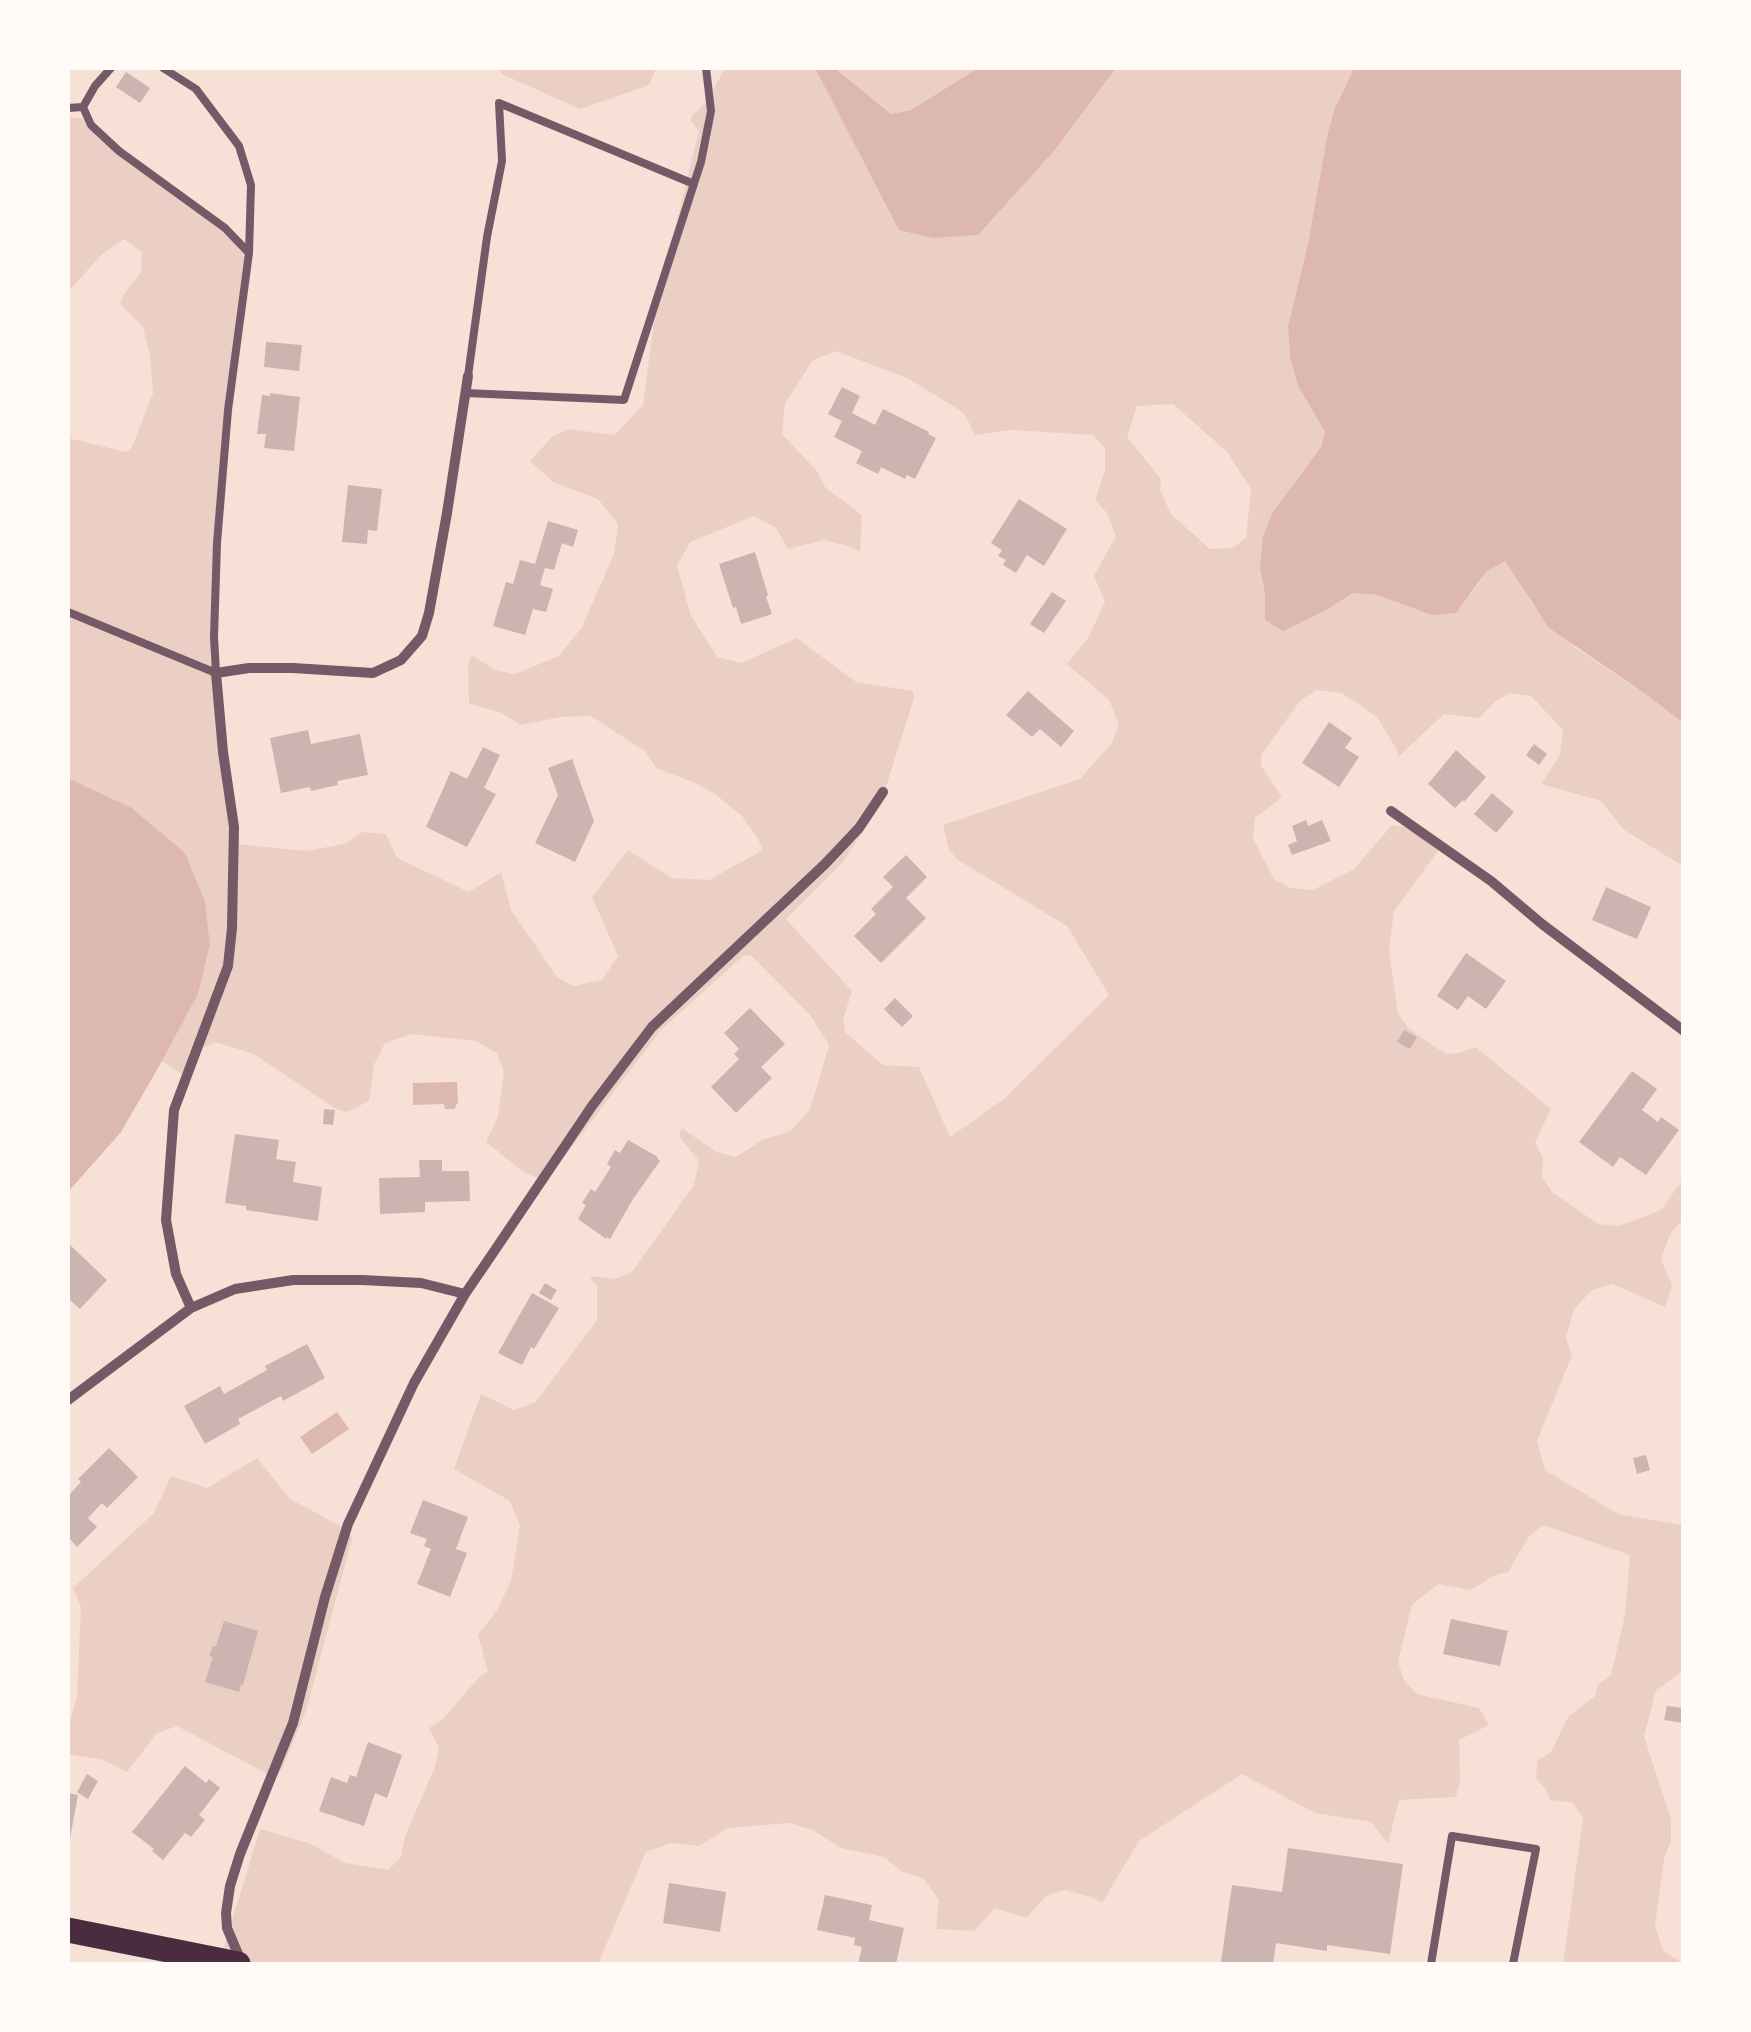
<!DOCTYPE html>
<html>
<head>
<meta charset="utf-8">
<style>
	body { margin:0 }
	#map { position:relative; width:1751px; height:2032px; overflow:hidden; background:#f7e1d7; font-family:Arial,sans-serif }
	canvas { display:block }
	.frame { position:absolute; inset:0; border:70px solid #fffaf5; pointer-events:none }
</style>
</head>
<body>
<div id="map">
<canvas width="1751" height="2032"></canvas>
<div class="frame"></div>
</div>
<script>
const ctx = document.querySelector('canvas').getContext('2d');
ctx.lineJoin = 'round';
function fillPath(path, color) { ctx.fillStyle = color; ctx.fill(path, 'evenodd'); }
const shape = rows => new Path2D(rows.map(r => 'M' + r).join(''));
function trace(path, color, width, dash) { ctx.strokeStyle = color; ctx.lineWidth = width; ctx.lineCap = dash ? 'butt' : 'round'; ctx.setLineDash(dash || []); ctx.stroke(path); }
fillPath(shape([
	[496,68,656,68,650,84,644,87,580,109,504,75],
	[725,68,815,68,899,229,978,234,1054,151,1116,68,1354,68,1335,108,1308,244,1288,326,1290,357,1298,386,1325,432,1321,447,1273,512,1260,568,1265,594,1265,620,1283,630,1330,608,1353,593,1378,595,1405,604,1472,593,1486,572,1505,561,1520,582,1532,604,1574,647,1647,695,1683,723,1683,866,1624,830,1601,801,1541,784,1560,755,1563,730,1531,696,1510,693,1495,702,1479,718,1444,714,1397,758,1398,752,1377,717,1342,693,1316,690,1300,701,1261,755,1261,766,1282,797,1255,818,1253,838,1274,879,1290,888,1313,890,1354,869,1392,825,1403,827,1429,839,1440,848,1394,911,1389,951,1398,1013,1409,1029,1446,1054,1459,1053,1476,1047,1551,1109,1535,1142,1543,1159,1542,1176,1552,1192,1598,1224,1619,1226,1661,1210,1683,1179,1683,1219,1670,1234,1661,1260,1672,1285,1665,1307,1612,1284,1592,1290,1574,1309,1566,1338,1572,1355,1537,1441,1545,1470,1618,1514,1683,1525,1683,1671,1656,1690,1644,1736,1671,1819,1671,1840,1664,1859,1655,1926,1663,1950,1683,1964,1563,1964,1583,1818,1573,1803,1550,1800,1546,1789,1536,1779,1537,1761,1551,1752,1568,1717,1595,1696,1597,1686,1611,1675,1625,1615,1630,1555,1543,1525,1529,1536,1508,1572,1495,1575,1471,1590,1438,1584,1412,1605,1398,1662,1404,1680,1417,1694,1479,1708,1489,1725,1459,1740,1460,1780,1456,1797,1399,1800,1388,1844,1371,1822,1315,1813,1242,1774,1139,1841,1102,1903,1092,1897,1064,1890,1046,1896,1026,1918,995,1908,974,1931,936,1929,939,1900,923,1878,903,1872,884,1857,841,1848,813,1830,789,1823,728,1828,699,1846,671,1843,646,1852,598,1964,238,1964,221,1956,260,1829,309,1843,345,1863,388,1870,401,1857,405,1836,435,1767,439,1748,429,1728,444,1718,480,1676,488,1671,478,1635,497,1610,511,1581,520,1526,510,1501,454,1469,481,1394,514,1410,536,1402,597,1320,597,1286,589,1276,615,1279,632,1272,694,1185,699,1161,679,1136,682,1128,716,1152,736,1157,762,1140,790,1131,810,1110,829,1045,810,1015,751,955,743,956,661,1030,545,1182,524,1172,486,1142,498,1116,504,1072,497,1053,475,1041,412,1034,385,1043,374,1065,369,1101,347,1112,336,1109,254,1054,215,1042,193,1053,182,1074,162,1061,198,994,210,945,205,901,185,853,132,808,68,778,68,438,126,452,132,447,153,393,150,356,143,327,120,304,124,294,141,272,142,252,124,239,102,254,68,292,68,117,85,119,136,164,245,246,247,258,226,395,213,545,213,648,210,657,216,686,235,844,306,851,344,844,362,832,386,834,397,858,469,892,501,872,511,910,557,977,573,986,602,980,618,956,592,897,628,850,672,878,709,880,763,850,758,839,742,816,715,794,695,783,656,768,646,752,591,716,561,717,521,725,500,712,469,704,468,665,472,655,495,670,515,674,559,656,582,627,614,554,618,524,598,499,553,482,530,461,552,437,568,429,615,435,643,405,656,306,699,131,691,121,692,116,707,101],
	[836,351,909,379,964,413,975,435,1011,430,1093,435,1105,448,1105,470,1095,500,1107,513,1116,536,1094,576,1105,602,1088,638,1067,664,1109,700,1119,725,1112,743,1080,779,943,825,949,850,958,860,1067,926,1109,995,1004,1099,950,1137,919,1067,883,1065,845,1032,843,1020,852,991,786,919,843,862,880,806,914,698,913,691,856,682,797,638,741,663,717,657,691,616,677,566,690,542,754,516,776,528,788,549,824,540,848,546,860,552,862,515,825,487,817,471,782,434,785,404,813,360],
	[1173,404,1227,452,1251,489,1246,538,1232,548,1210,549,1171,514,1160,490,1161,479,1127,437,1137,406],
	[825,68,978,68,911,110,891,114,837,70],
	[257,1458,290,1499,348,1530,352,1539,306,1711,282,1769,275,1778,177,1726,156,1734,127,1772,103,1760,68,1754,68,1722,71,1719,77,1696,81,1607,73,1588,154,1513,171,1476,207,1488]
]), '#ebcfc5');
fillPath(shape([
	[815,68,837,70,891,114,911,110,978,68,1116,68,1054,151,978,235,933,238,899,230],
	[1354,68,1683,68,1683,723,1647,695,1549,628,1505,561,1486,572,1456,613,1432,615,1378,595,1353,593,1330,608,1283,631,1265,620,1265,594,1260,568,1263,536,1273,512,1321,447,1325,432,1298,386,1290,357,1288,326,1308,244,1328,133,1335,108],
	[68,778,132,808,185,853,205,901,210,945,198,994,162,1061,121,1132,68,1192],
	[457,1082,458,1104,456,1104,455,1109,445,1109,444,1104,413,1105,413,1083],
	[337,1412,349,1429,312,1454,300,1437]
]), '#dcb8b0');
fillPath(shape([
	[126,72,150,88,140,103,116,87],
	[266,342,302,345,299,371,264,367],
	[842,387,860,396,852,413,875,425,883,409,929,432,928,434,936,438,915,479,907,475,905,479,881,467,878,474,856,463,862,451,834,437,842,421,828,414],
	[270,393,300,397,294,451,264,448,266,434,257,434,262,395,270,396],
	[348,485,382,489,377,531,368,530,367,544,342,542],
	[1019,499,1067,529,1044,566,1027,555,1016,573,1003,565,1006,560,998,556,1002,550,991,543],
	[548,521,578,530,573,547,562,543,554,570,545,568,540,585,553,589,546,612,533,609,525,635,493,626,506,582,513,584,520,560,535,564],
	[755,552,768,595,766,597,772,614,741,624,736,607,733,608,719,564],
	[1052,592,1066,601,1044,633,1030,624],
	[1028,691,1074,731,1061,747,1040,729,1032,737,1006,715],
	[1329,722,1352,738,1345,748,1359,757,1339,787,1302,763],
	[308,730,311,744,360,734,368,775,337,781,338,785,311,791,310,787,281,793,270,738],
	[1534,744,1547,754,1539,765,1526,755],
	[483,747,500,755,484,788,496,794,467,847,426,827,451,771,467,779],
	[1456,750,1486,777,1464,802,1463,800,1455,808,1428,784],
	[572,759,594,821,575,862,535,843,558,795,548,768],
	[1492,793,1514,812,1496,833,1474,814],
	[1306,820,1308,826,1322,820,1331,841,1292,855,1288,845,1297,841,1292,826],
	[906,855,927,877,906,898,926,918,881,963,854,936,876,914,871,909,893,887,883,877],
	[1606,887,1651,907,1637,939,1592,920],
	[1466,953,1506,981,1486,1009,1468,996,1458,1010,1437,996],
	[895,998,913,1016,902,1027,884,1009],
	[750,1008,785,1044,761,1067,772,1078,736,1113,711,1087,739,1059,734,1054,739,1049,724,1033],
	[1404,1030,1417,1037,1410,1049,1397,1042],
	[1632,1071,1657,1089,1642,1110,1658,1122,1661,1117,1679,1130,1646,1175,1620,1157,1613,1167,1579,1142],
	[324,1109,335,1110,333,1125,323,1124],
	[235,1134,279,1140,276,1159,296,1162,293,1182,322,1187,318,1221,246,1210,246,1206,225,1203],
	[628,1140,658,1157,657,1158,660,1161,633,1199,610,1239,607,1237,606,1239,578,1219,586,1205,582,1203,591,1189,595,1192,611,1167,607,1164,615,1150,620,1153],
	[419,1160,442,1160,442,1171,469,1171,470,1201,425,1202,425,1212,380,1214,379,1178,420,1177],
	[68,1243,107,1280,80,1309,70,1300,68,1303],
	[545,1283,557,1290,551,1300,539,1293],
	[532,1293,559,1308,534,1349,531,1347,522,1365,498,1353],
	[307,1344,325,1378,283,1401,281,1396,238,1419,240,1424,205,1444,184,1406,220,1386,224,1394,267,1370,265,1366],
	[109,1448,138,1477,107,1508,102,1503,88,1518,97,1527,77,1547,68,1537,68,1496,81,1482,78,1479],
	[1646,1455,1650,1470,1637,1474,1633,1458],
	[423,1500,468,1517,456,1549,467,1553,450,1597,417,1584,431,1549,424,1546,427,1539,410,1533],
	[1451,1619,1508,1631,1500,1666,1443,1654],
	[224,1621,258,1631,243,1685,241,1684,239,1692,205,1682,213,1657,209,1656,213,1646,216,1646],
	[1667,1706,1684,1708,1684,1723,1664,1720],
	[368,1742,402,1755,387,1798,375,1793,364,1826,319,1811,331,1777,347,1783,350,1775,356,1777],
	[185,1766,206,1783,209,1779,220,1788,199,1815,205,1820,191,1837,185,1833,163,1860,152,1851,154,1849,132,1832],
	[87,1774,98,1781,88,1799,77,1792],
	[68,1793,78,1795,69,1844,68,1844],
	[1288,1848,1403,1864,1390,1954,1327,1945,1327,1951,1276,1943,1273,1964,1221,1962,1232,1885,1282,1892],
	[669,1883,726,1892,720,1932,663,1923],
	[825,1895,872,1905,869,1920,904,1928,896,1964,858,1964,862,1947,854,1945,855,1938,817,1930]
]), '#ccb4b1');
trace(shape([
	[111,68,95,86,83,107,91,125,119,151,225,228,249,253,251,185,239,146,196,89,163,68],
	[68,108,83,107],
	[468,376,487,237,502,161,499,103,694,184],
	[466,393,624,400,701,162,711,111,706,68],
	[68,612,216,673,214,637,217,543,228,410,249,253],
	[1431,1964,1452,1836,1536,1849,1513,1964]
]), '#755966', 8);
trace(shape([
	[1391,811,1491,881,1542,924,1684,1031],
	[191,1308,176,1274,166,1220,174,1110,228,966,232,928,234,827,223,752,216,673,249,668,293,668,373,673,401,660,422,636,429,613,447,513,468,376],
	[68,1400,191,1308,235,1289,293,1280,362,1280,421,1283,465,1294],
	[241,1961,227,1928,226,1913,230,1886,240,1854,293,1723,325,1597,348,1524,414,1383,465,1294,495,1250,592,1106,652,1027,825,864,859,828,883,792]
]), '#755966', 10);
trace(shape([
	[68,1930,238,1964]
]), '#4a2c40', 25);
</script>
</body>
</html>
